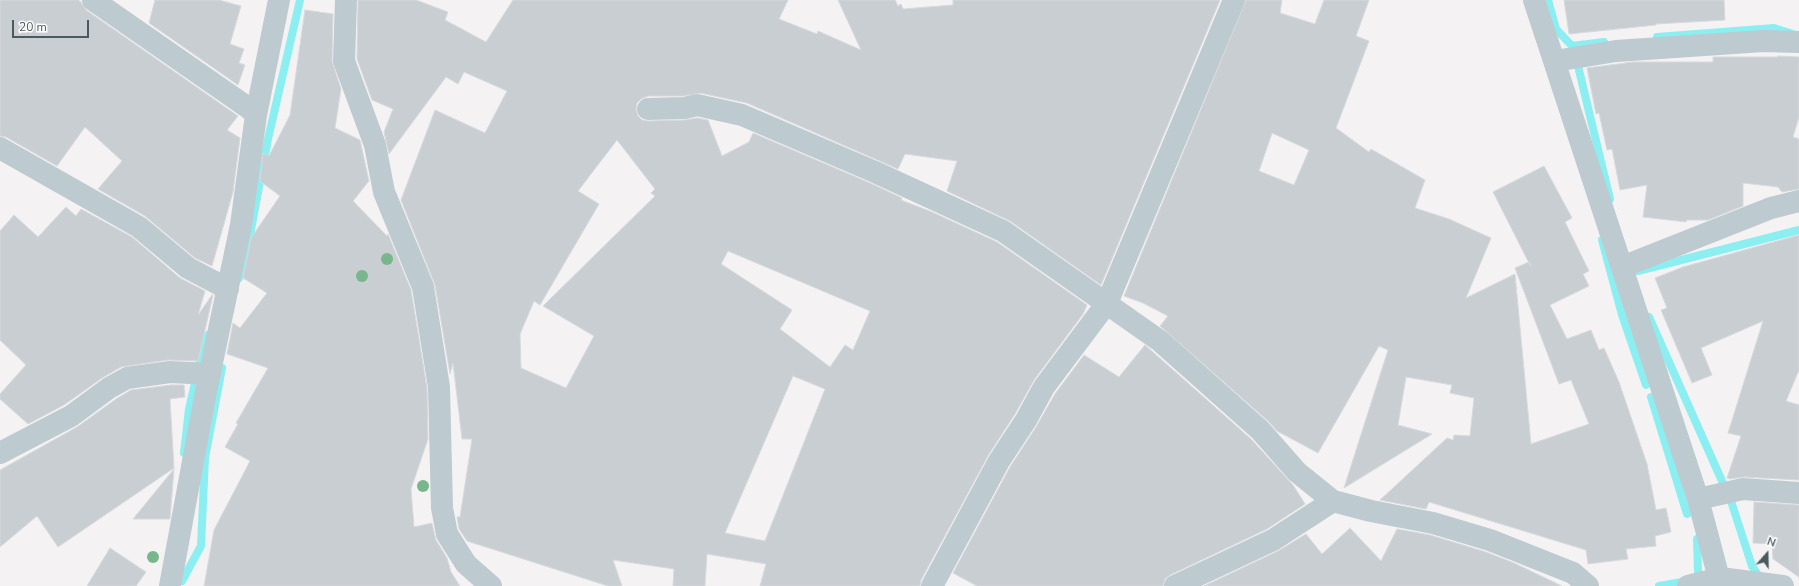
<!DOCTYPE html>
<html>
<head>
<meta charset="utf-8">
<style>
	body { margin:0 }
	#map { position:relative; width:1799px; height:586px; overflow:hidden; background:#f5f2f3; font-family:"Nunito Sans",sans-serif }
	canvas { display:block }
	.north { position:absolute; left:1747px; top:534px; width:40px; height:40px; -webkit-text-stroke:3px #fff; paint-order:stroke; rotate:20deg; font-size:11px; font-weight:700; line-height:16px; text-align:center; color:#495a61 }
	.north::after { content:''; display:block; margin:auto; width:14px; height:18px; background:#495a61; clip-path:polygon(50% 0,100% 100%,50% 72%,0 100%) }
	.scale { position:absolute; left:12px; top:20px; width:77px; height:18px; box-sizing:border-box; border:2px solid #495a61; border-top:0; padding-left:5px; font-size:12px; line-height:14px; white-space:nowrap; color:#495a61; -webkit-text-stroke:3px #fff; paint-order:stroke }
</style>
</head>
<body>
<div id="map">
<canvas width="1799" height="586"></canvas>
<div class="north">N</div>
<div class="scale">20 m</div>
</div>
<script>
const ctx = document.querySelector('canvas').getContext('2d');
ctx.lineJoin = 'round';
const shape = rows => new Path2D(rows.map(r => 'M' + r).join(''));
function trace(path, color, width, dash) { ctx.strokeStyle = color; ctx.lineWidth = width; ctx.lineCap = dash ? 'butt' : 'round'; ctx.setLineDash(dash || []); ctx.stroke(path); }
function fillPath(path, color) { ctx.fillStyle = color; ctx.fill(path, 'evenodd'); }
trace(shape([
	[1548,0,1556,29,1572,46,1604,42],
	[1657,37,1774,28,1793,34],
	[1578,66,1610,199],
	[1602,240,1622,315,1646,385],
	[1638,271,1799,230],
	[239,278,244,267,268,139,300,0],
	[1649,317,1726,490],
	[1651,397,1687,514],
	[184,453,189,409,203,348,208,335],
	[1730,498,1752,566,1761,579],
	[1697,539,1698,571],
	[182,581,201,546,205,458,222,368],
	[1659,586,1688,581]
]), '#8beff2', 8);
const building = shape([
	[0,0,78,0,81,2,86,10,238,116,227,130,240,138,233,192,212,266,195,258,145,216,98,189,122,161,85,127,57,166,6,137,0,136,0,0],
	[155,0,219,0,241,6,230,44,244,49,239,63,245,65,238,85,149,23,155,0],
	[358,0,416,0,448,12,445,20,486,42,513,0,788,0,779,19,817,34,818,31,861,50,838,0,895,0,898,6,901,4,903,9,953,5,953,0,1220,0,1101,285,1010,221,947,191,957,161,905,154,898,169,747,103,700,93,683,96,648,96,641,99,637,103,636,110,638,116,642,120,648,121,685,120,697,118,708,120,722,156,749,142,753,133,870,183,902,198,901,200,932,212,997,242,1087,305,1083,314,1034,380,1015,414,989,454,921,580,920,586,760,586,766,564,707,554,705,586,673,586,674,569,613,560,622,586,608,586,467,541,459,529,457,517,460,517,472,439,462,439,453,363,450,374,435,285,401,200,435,110,485,133,507,91,464,72,458,84,446,77,389,154,384,132,393,109,372,100,357,59,358,0],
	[617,140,655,189,651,193,655,196,543,306,594,336,566,388,521,368,520,334,534,301,540,305,599,204,578,191,617,140],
	[728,251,870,311,853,350,845,345,830,367,780,329,792,310,721,264,728,251],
	[793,376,825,389,765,541,725,533,793,376],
	[1246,0,1282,0,1280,13,1315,24,1324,0,1369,0,1356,36,1369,41,1336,128,1369,152,1371,149,1425,180,1415,208,1449,219,1491,238,1466,298,1515,274,1531,444,1589,424,1571,380,1559,384,1515,268,1529,262,1531,267,1493,192,1544,166,1572,218,1565,222,1589,271,1583,274,1589,286,1550,305,1567,339,1591,330,1599,350,1604,348,1619,382,1647,464,1656,510,1666,508,1671,532,1655,536,1656,546,1626,549,1628,559,1588,564,1586,550,1429,502,1426,509,1380,500,1447,438,1453,440,1454,435,1470,436,1474,398,1450,393,1452,385,1406,377,1398,425,1432,434,1344,488,1388,350,1379,346,1318,453,1277,431,1268,421,1160,326,1168,316,1143,303,1124,296,1246,0],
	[1272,133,1309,150,1294,185,1259,171,1272,133],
	[1564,0,1724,0,1725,20,1656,24,1656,25,1569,34,1564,0],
	[305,10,333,14,332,61,341,89,335,128,360,140,369,181,353,201,387,236,388,234,411,290,427,388,428,439,411,489,414,527,432,523,436,540,447,558,451,572,460,586,204,586,214,530,250,461,225,447,238,424,236,423,268,368,227,354,233,323,240,328,267,293,243,278,251,238,280,196,260,181,263,153,269,156,290,115,305,10],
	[1778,56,1799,57,1799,117,1793,137,1799,139,1799,189,1782,192,1778,187,1743,183,1743,206,1708,220,1687,220,1686,222,1643,217,1647,185,1620,190,1612,149,1607,150,1599,113,1596,114,1587,68,1633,62,1713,62,1713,57,1778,57,1778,56],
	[66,207,76,216,81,209,132,237,180,278,205,291,198,315,212,295,213,295,198,361,168,360,121,367,102,378,64,405,28,424,0,399,0,394,26,365,0,340,0,231,14,215,38,237,66,207],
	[1799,235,1799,370,1786,401,1799,405,1799,480,1744,477,1730,479,1727,478,1741,436,1728,433,1763,321,1701,348,1712,375,1692,383,1661,310,1667,308,1655,278,1683,267,1799,235],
	[1145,345,1251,439,1293,485,1305,504,1267,529,1170,575,1165,579,1163,586,977,586,953,573,1010,467,1036,427,1055,394,1084,355,1119,377,1145,345],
	[171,385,184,385,185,397,170,399,174,468,58,547,37,516,0,547,0,470,77,427,116,399,131,390,171,385],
	[174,469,170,519,133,519,174,469],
	[1754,502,1799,505,1799,577,1773,559,1772,544,1753,543,1754,502],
	[1350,528,1381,561,1397,529,1430,535,1486,552,1514,563,1562,586,1204,586,1278,551,1306,534,1322,554,1350,528],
	[110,548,146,572,136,586,87,586,110,548]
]);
fillPath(building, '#c9ced2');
trace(building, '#d6dade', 1);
trace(shape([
	[93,0,250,109,256,115],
	[346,0,344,61,375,145,384,192,423,287,439,387,442,508,447,534,466,564,491,586],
	[1534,0,1698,499,1721,586],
	[1555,61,1616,51,1763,41,1799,42],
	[648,109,685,108,697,105,742,115,875,172,1003,231,1160,341,1260,430,1297,472,1333,501,1371,511,1433,523,1490,540,1573,573,1588,586],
	[0,148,139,227,188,268,228,289],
	[1622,267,1771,208,1799,201],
	[0,453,71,416,109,388,127,378,170,372,210,374],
	[1698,499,1743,489,1799,493],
	[170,586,206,391,241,225,256,115,279,0],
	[932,586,999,461,1026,420,1044,387,1107,303,1234,0],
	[1175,586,1273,540,1333,501],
	[1688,586,1720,578,1783,586]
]), '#bdcacf', 22);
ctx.fillStyle = '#78b68b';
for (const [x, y] of [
	[387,259],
	[362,276],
	[423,486],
	[153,557]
]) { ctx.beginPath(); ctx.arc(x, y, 6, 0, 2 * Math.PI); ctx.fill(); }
</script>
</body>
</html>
